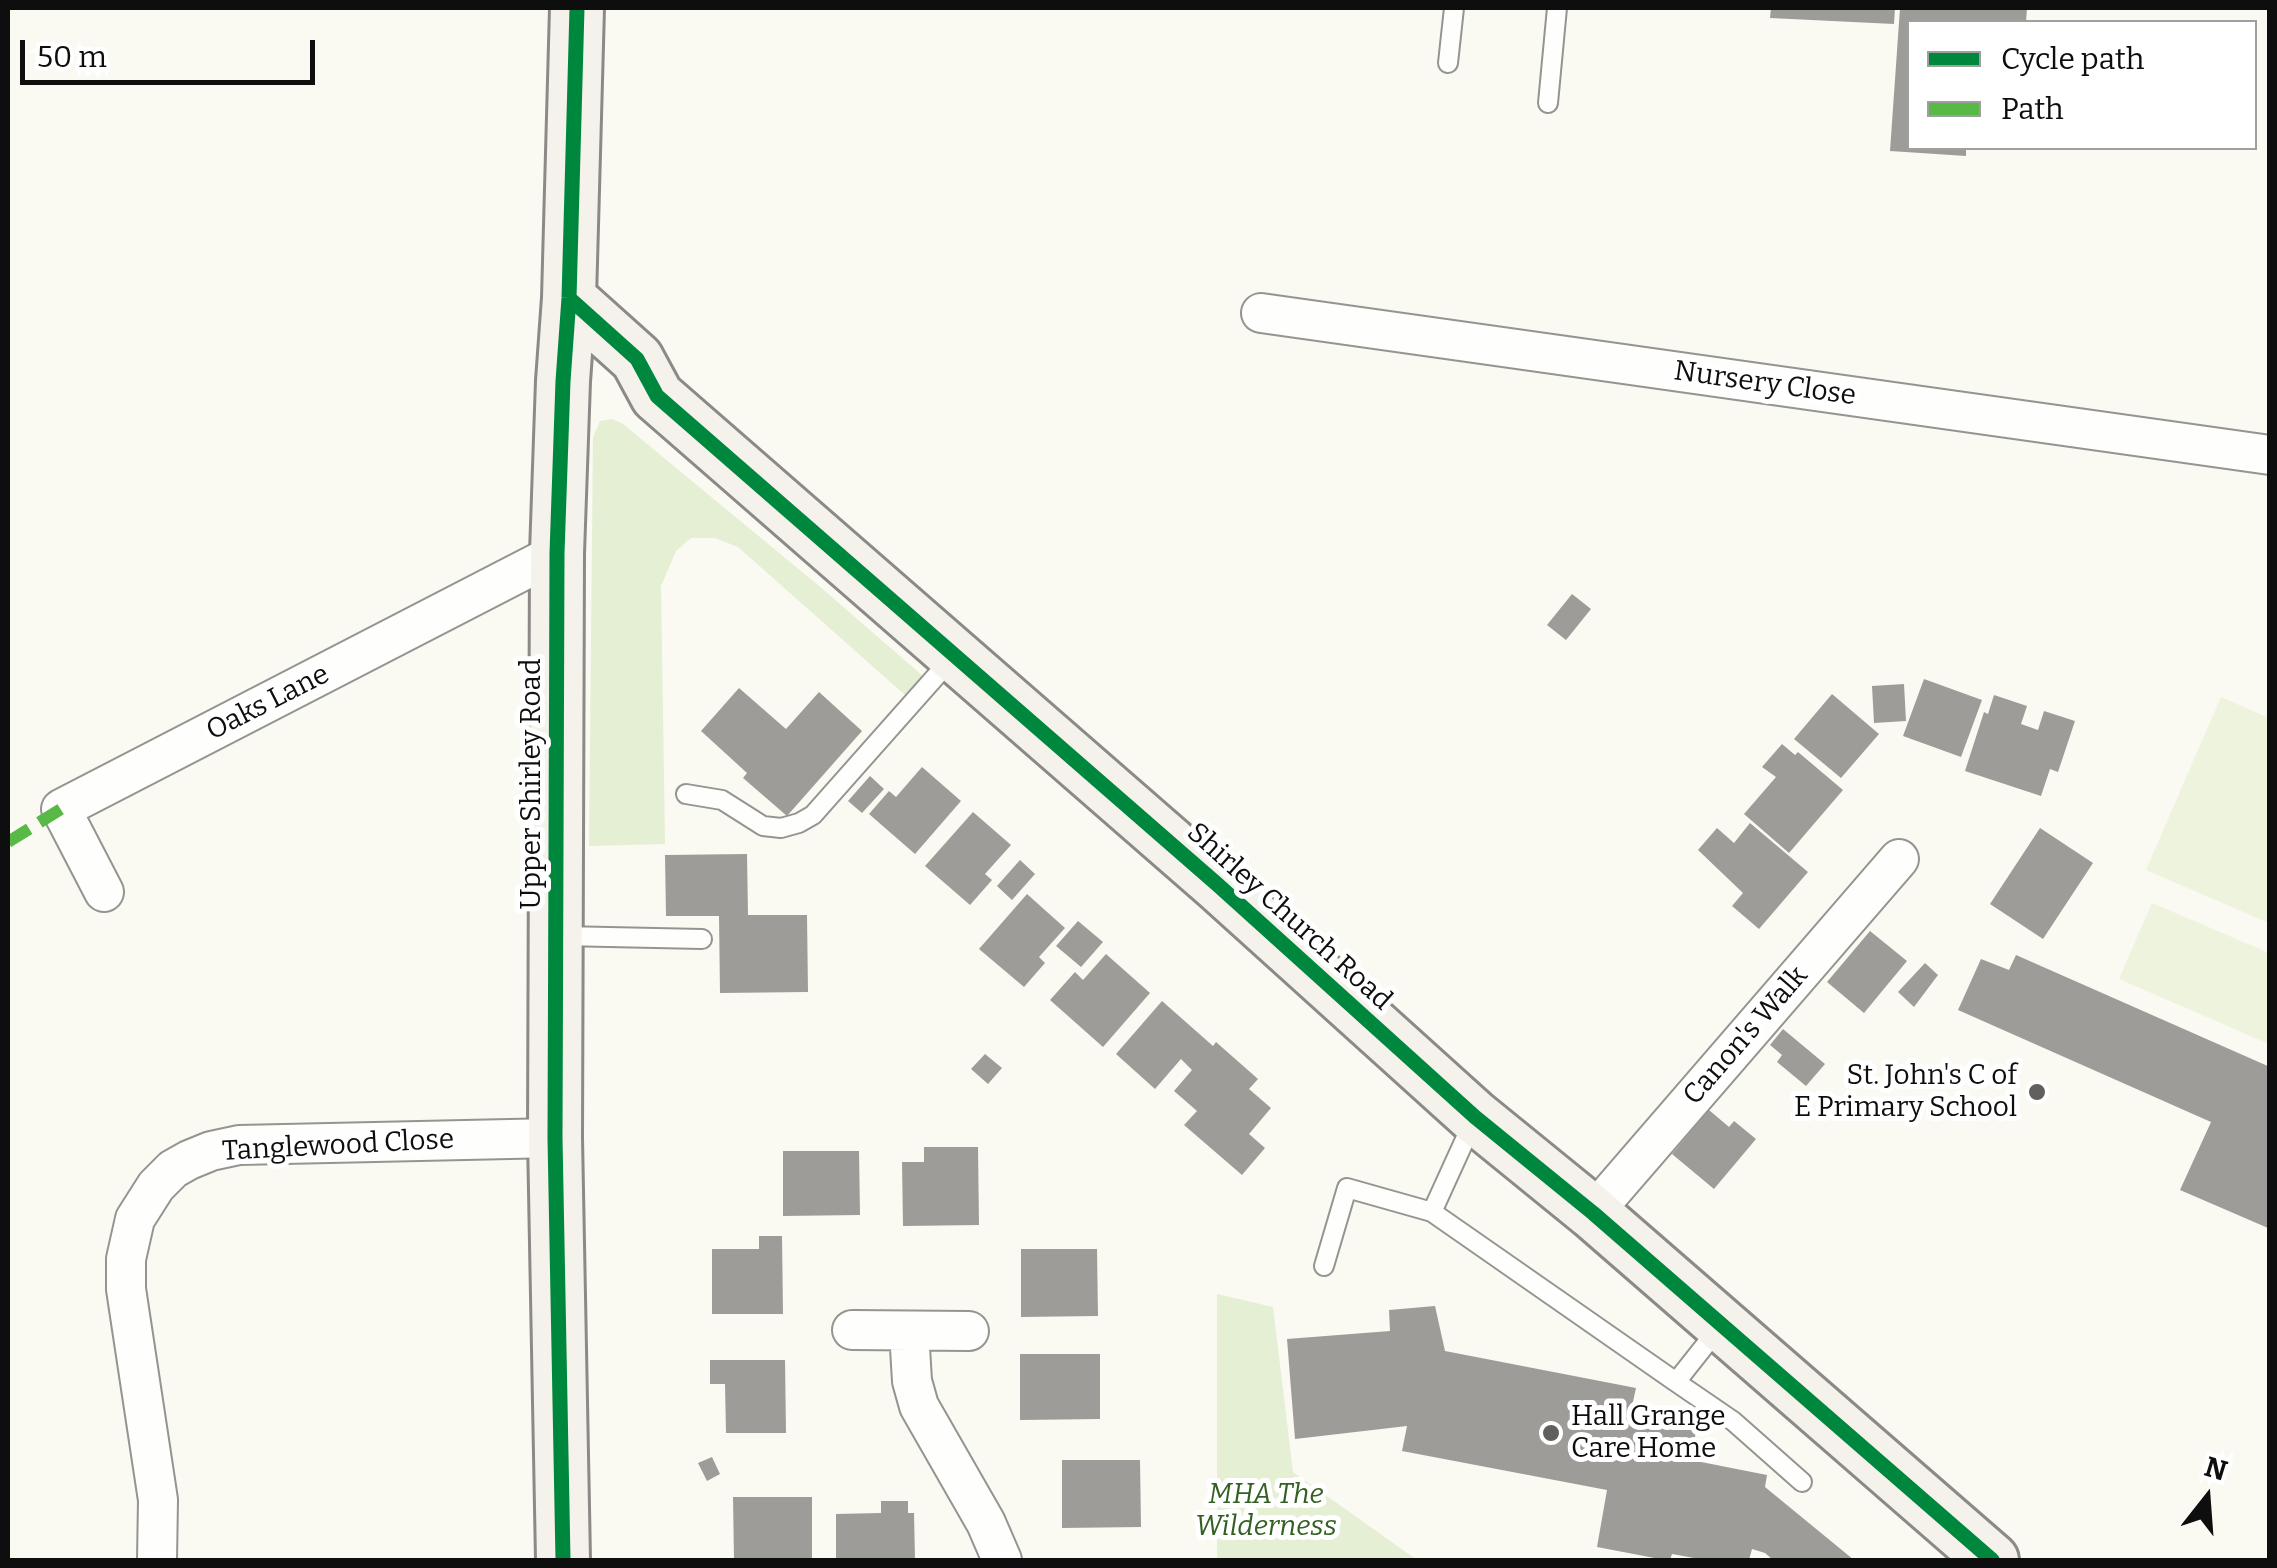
<!DOCTYPE html>
<html>
<head>
<meta charset="utf-8">
<style>
	body { margin:0 }
	#map { position:relative; width:2277px; height:1568px; overflow:hidden; background:#faf9f2; font-family:Bitter,serif }
	canvas { display:block }
	.frame { position:absolute; inset:0; border:10px solid #0e0e0e; pointer-events:none }
	.legend { position:absolute; left:1907px; top:20px; width:350px; height:130px; box-sizing:border-box; background:#fff; border:2px solid #9f9f9f; margin:0; padding:12px 18px; list-style:none; font-size:30px; color:#0e0e0e }
	.legend li { display:flex; align-items:center; gap:20px; height:50px }
	.legend b { width:50px; border:2px solid #9f9f9f }
	.north { position:absolute; left:2157px; top:1448px; width:100px; height:100px; -webkit-text-stroke:8px #fff; paint-order:stroke; rotate:17deg; font-size:28px; font-weight:700; line-height:40px; text-align:center; color:#0e0e0e }
	.north::after { content:''; display:block; margin:auto; width:35px; height:45px; background:#0e0e0e; clip-path:polygon(50% 0,100% 100%,50% 72%,0 100%) }
	.scale { position:absolute; left:20px; top:40px; width:295px; height:45px; box-sizing:border-box; border:5px solid #0e0e0e; border-top:0; padding-left:12px; font-size:30px; line-height:35px; white-space:nowrap; color:#0e0e0e; -webkit-text-stroke:8px #fff; paint-order:stroke }
</style>
</head>
<body>
<div id="map">
<canvas width="2277" height="1568"></canvas>
<div class="frame"></div>
<ul class="legend">
<li><b style="height:12px;background:#00873e"></b>Cycle path</li>
<li><b style="height:12px;background:#58b947"></b>Path</li>
</ul>
<div class="north">N</div>
<div class="scale">50 m</div>
</div>
<script>
const ctx = document.querySelector('canvas').getContext('2d');
ctx.lineJoin = 'round';
function fillPath(path, color) { ctx.fillStyle = color; ctx.fill(path, 'evenodd'); }
const shape = rows => new Path2D(rows.map(r => 'M' + r).join(''));
function trace(path, color, width, dash) { ctx.strokeStyle = color; ctx.lineWidth = width; ctx.lineCap = dash ? 'butt' : 'round'; ctx.setLineDash(dash || []); ctx.stroke(path); }
function write(font, color, halo, rows, align = 'center') {
  ctx.font = font + ' Bitter,serif'; ctx.lineWidth = 10; ctx.setLineDash([]); ctx.textBaseline = 'middle'; ctx.strokeStyle = halo; ctx.fillStyle = color; for (const [text, x, y, turn = 0] of rows) {
    ctx.save(); ctx.translate(x, y); ctx.rotate((+turn || 0) * Math.PI / 180); ctx.textAlign = isNaN(turn) ? turn : align; if (halo) ctx.strokeText(text, 0, 0); ctx.fillText(text, 0, 0); ctx.restore();
  }
}
fillPath(shape([
	[612,419,623,424,819,586,923,676,905,695,738,547,715,538,691,538,676,551,661,586,665,844,589,846,593,437,600,421],
	[1217,1294,1273,1307,1293,1472,1417,1560,1217,1560]
]), '#e5efd4');
fillPath(shape([
	[2221,697,2269,718,2269,923,2146,870],
	[2152,903,2269,953,2269,1044,2119,979]
]), '#eef3dd');
fillPath(shape([
	[1771,8,1895,8,1894,24,1770,18],
	[1900,8,2027,8,2026,22,1910,22,1910,148,1966,148,1966,156,1890,151],
	[1572,594,1591,609,1566,640,1547,625],
	[1924,679,1982,700,1961,757,1903,736],
	[1904,684,1906,721,1874,723,1872,686],
	[739,688,786,729,819,692,862,731,787,816,743,778,747,773,701,731],
	[1832,694,1879,734,1841,778,1794,739],
	[1994,695,2027,706,2021,724,2038,730,2044,711,2075,721,2058,772,2050,769,2041,796,1965,771,1984,712,1988,714],
	[1782,744,1795,755,1798,752,1843,790,1789,853,1744,814,1776,777,1762,767],
	[922,767,961,801,915,854,869,814,889,791,896,797],
	[870,776,884,789,862,813,848,801],
	[973,812,1011,845,985,874,992,880,970,905,925,866],
	[1750,823,1808,872,1759,929,1732,906,1743,893,1698,850,1717,828,1734,843],
	[2040,828,2093,863,2043,939,1990,904],
	[747,854,748,915,807,915,808,992,720,993,719,916,666,916,665,855],
	[1020,860,1035,874,1012,900,997,886],
	[1027,894,1065,928,1039,957,1045,963,1024,987,979,949],
	[1078,921,1103,942,1081,967,1056,946],
	[1870,931,1907,961,1864,1013,1827,982],
	[1106,954,1150,993,1103,1047,1050,1000,1075,972,1083,980],
	[2016,955,2270,1067,2268,1228,2180,1190,2211,1122,1958,1010,1981,959,2009,970],
	[1925,963,1938,975,1914,1007,1898,992],
	[1162,1001,1213,1046,1216,1042,1258,1079,1249,1089,1271,1108,1249,1134,1265,1148,1242,1175,1184,1125,1197,1111,1174,1091,1192,1070,1181,1059,1155,1089,1116,1054],
	[1783,1029,1825,1064,1806,1086,1777,1062,1782,1055,1770,1045],
	[985,1054,1002,1068,988,1084,971,1069],
	[1709,1110,1729,1127,1734,1121,1756,1139,1714,1189,1672,1154],
	[924,1147,978,1147,979,1225,903,1226,902,1162,924,1162],
	[783,1151,859,1151,860,1215,783,1216],
	[759,1236,782,1236,783,1314,712,1314,712,1249,759,1249],
	[1021,1249,1097,1249,1098,1316,1021,1317],
	[1435,1306,1445,1351,1636,1388,1631,1411,1697,1425,1691,1460,1767,1475,1765,1487,1854,1560,1773,1560,1765,1553,1752,1549,1749,1560,1705,1560,1672,1554,1670,1560,1665,1560,1597,1547,1607,1490,1402,1451,1407,1426,1295,1439,1287,1339,1390,1331,1389,1310],
	[1020,1354,1100,1354,1100,1419,1020,1420],
	[710,1360,785,1360,786,1433,726,1433,725,1384,710,1384],
	[712,1457,720,1474,707,1481,698,1463],
	[1062,1460,1140,1460,1141,1527,1062,1528],
	[733,1497,812,1497,812,1560,734,1560],
	[881,1501,908,1501,908,1513,914,1513,915,1560,836,1560,836,1514,881,1513]
]), '#9e9c98');
const lane = shape([
	[1448,63,1454,8],
	[1548,103,1557,8],
	[686,794,722,800,763,826,781,828,799,823,813,815,953,657],
	[562,936,702,939],
	[1473,1122,1432,1212,1676,1382,1718,1329],
	[1324,1266,1347,1188,1432,1212],
	[1676,1382,1733,1421,1802,1482]
]);
const street = shape([
	[1261,313,2270,455],
	[104,892,61,809,557,553],
	[1593,1213,1899,859],
	[852,1330,969,1331],
	[909,1331,912,1381,919,1406,986,1523,1002,1560],
	[157,1560,158,1500,126,1289,126,1259,135,1219,156,1186,173,1169,189,1160,211,1151,239,1145,555,1138]
]);
const secondary = shape([
	[569,298,637,359,657,396,1218,885,1475,1117,1593,1213,1992,1560],
	[563,1560,555,1138,557,553,563,381,569,298,577,8]
]);
trace(lane, '#949491', 22);
trace(street, '#949491', 42);
trace(secondary, '#8b8a87', 58);
trace(lane, '#fefefd', 18);
trace(street, '#fefefd', 38);
trace(secondary, '#f4f2ea', 52);
trace(shape([
	[8,842,61,809]
]), '#58b947', 12, [25, 12]);
trace(shape([
	[569,298,637,359,657,396,1218,885,1475,1117,1593,1213,1992,1560],
	[563,1560,555,1138,557,553,563,381,569,298,577,8]
]), '#00873e', 15);
for (const [x, y, r, color] of [
	[2037,1092,10,"#61605e"],
	[1551,1433,10,"#61605e"]
]) { const dot = new Path2D(); dot.arc(x, y, r, 0, 2 * Math.PI); ctx.fillStyle = color; ctx.fill(dot); trace(dot, '#fff', 4); }
write('28px', '#0e0e0e', '#fff', [
	["Nursery Close",1765,384,8],
	["Oaks Lane",268,703,-27],
	["Upper Shirley Road",532,784,-90],
	["Shirley Church Road",1289,917,42],
	["Canon's Walk",1746,1036,-49],
	["Tanglewood Close",338,1146,-3]
]);
write('28px', '#0e0e0e', '#fff', [
	["St. John's C of",2017,1076],
	["E Primary School",2017,1108],
	["Hall Grange",1571,1417,"left"],
	["Care Home",1571,1449,"left"]
], 'right');
write('italic 28px', '#346023', '#fff', [
	["MHA The",1266,1495],
	["Wilderness",1266,1527]
]);
</script>
</body>
</html>
